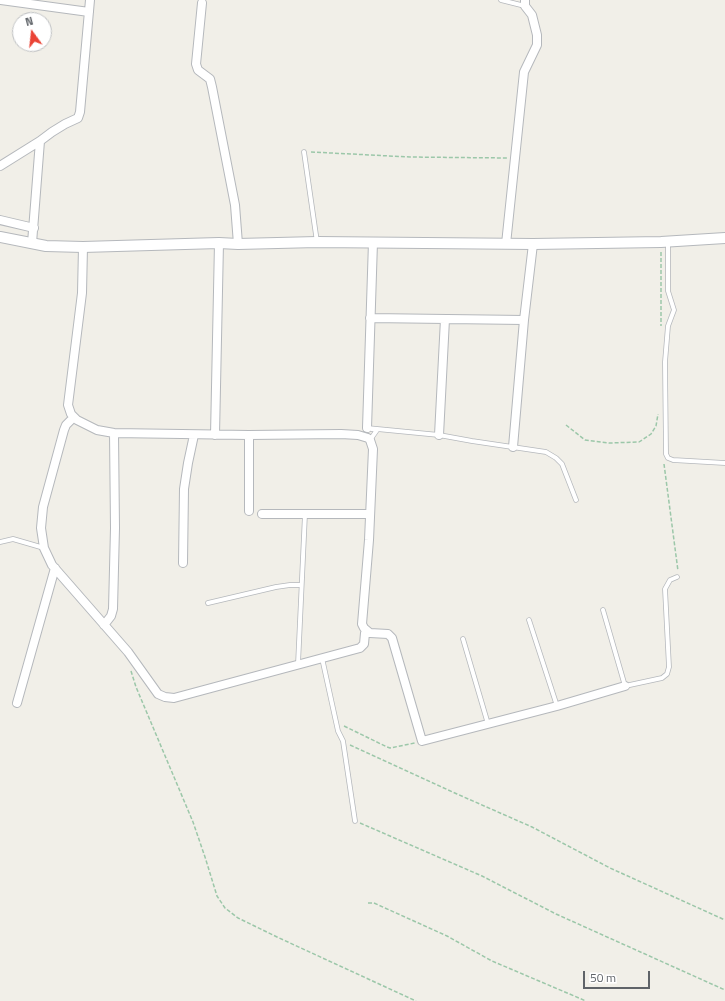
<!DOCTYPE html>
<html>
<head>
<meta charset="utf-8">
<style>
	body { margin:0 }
	#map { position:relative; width:725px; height:1001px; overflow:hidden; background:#f1efe8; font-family:"Titillium Web",sans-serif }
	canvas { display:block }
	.north { position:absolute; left:12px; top:12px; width:40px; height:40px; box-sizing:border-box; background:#fff; border:1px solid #bfc1c3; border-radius:50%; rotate:345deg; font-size:11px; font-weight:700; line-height:16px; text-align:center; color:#5f6368 }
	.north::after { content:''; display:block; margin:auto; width:14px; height:18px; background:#ea4335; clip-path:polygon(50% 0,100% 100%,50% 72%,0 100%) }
	.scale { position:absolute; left:583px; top:971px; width:67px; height:18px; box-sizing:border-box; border:2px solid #5f6368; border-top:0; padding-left:5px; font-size:12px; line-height:14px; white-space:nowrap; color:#5f6368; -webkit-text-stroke:3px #fff; paint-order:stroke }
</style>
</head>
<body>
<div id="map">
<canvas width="725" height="1001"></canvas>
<div class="north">N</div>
<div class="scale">50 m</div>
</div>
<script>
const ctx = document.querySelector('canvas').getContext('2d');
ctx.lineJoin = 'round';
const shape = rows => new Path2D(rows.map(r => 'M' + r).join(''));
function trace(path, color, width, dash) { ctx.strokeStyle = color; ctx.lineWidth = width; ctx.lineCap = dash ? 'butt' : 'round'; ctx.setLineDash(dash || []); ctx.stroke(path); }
const service = shape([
	[501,0,525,6],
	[304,152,317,242],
	[668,242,668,291,674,310,668,326,665,362,666,454,668,458,673,460,725,463],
	[370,440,377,430,367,428,439,435,472,441,546,452,556,458,562,464,576,500],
	[0,542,13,539,44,548],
	[208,603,276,587,290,585,301,585],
	[603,610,625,686,662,678,667,674,669,667,665,589,670,580,677,577],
	[529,620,557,706],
	[463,639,488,724],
	[322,658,338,731,343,741,355,821],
	[298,664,305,514]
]);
const minor = shape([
	[1,0,89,12],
	[202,3,196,64,198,70,210,79,212,87,235,205,238,244],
	[0,166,40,141,52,132,65,124,78,118,80,112,90,0],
	[0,220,34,228],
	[32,243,40,141],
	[506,244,524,72,537,45,537,35,532,15,525,6,525,0],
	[83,247,82,293,68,405,71,414,77,420,97,430,114,433,249,435,341,434,358,435,368,438,370,440,373,449,369,540,362,624,364,628,370,633,388,634,392,638,422,741,557,706,625,686],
	[370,318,524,320],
	[74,417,66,425,64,430,43,507,41,528,44,548,52,565,128,652,158,694,165,697,174,698,360,648,364,644,365,633,367,631],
	[367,428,373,242],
	[215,435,219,243],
	[439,435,445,319],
	[513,447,524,320,533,244],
	[249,511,249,435],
	[262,514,370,514],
	[183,563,184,489,188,463,194,435],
	[104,625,111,616,113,609,115,528,114,433],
	[17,703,55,568]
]);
const tertiary = shape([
	[0,237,46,246,83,247,219,243,238,244,317,242,533,244,661,242,725,238]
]);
trace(service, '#b5b8bc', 5.5);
trace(minor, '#b5b8bc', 10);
trace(tertiary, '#b5b8bc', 12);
trace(shape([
	[311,152,410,157,507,158],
	[661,252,661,326],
	[566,425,585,440,609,443,639,442,651,434,656,426,658,414],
	[664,464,678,571],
	[131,671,136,687,193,822,205,857,217,896,225,908,238,918,277,937,416,1001],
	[344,726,387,747,390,748,415,743],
	[350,745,457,794,532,827,610,868,725,920],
	[360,823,482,876,556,914,725,990],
	[368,903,374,903,447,936,492,961,586,1001]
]), '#9cc7a9', 1.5, [4, 2]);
trace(service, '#fff', 4);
trace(minor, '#fff', 8);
trace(tertiary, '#fff', 10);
</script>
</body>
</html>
